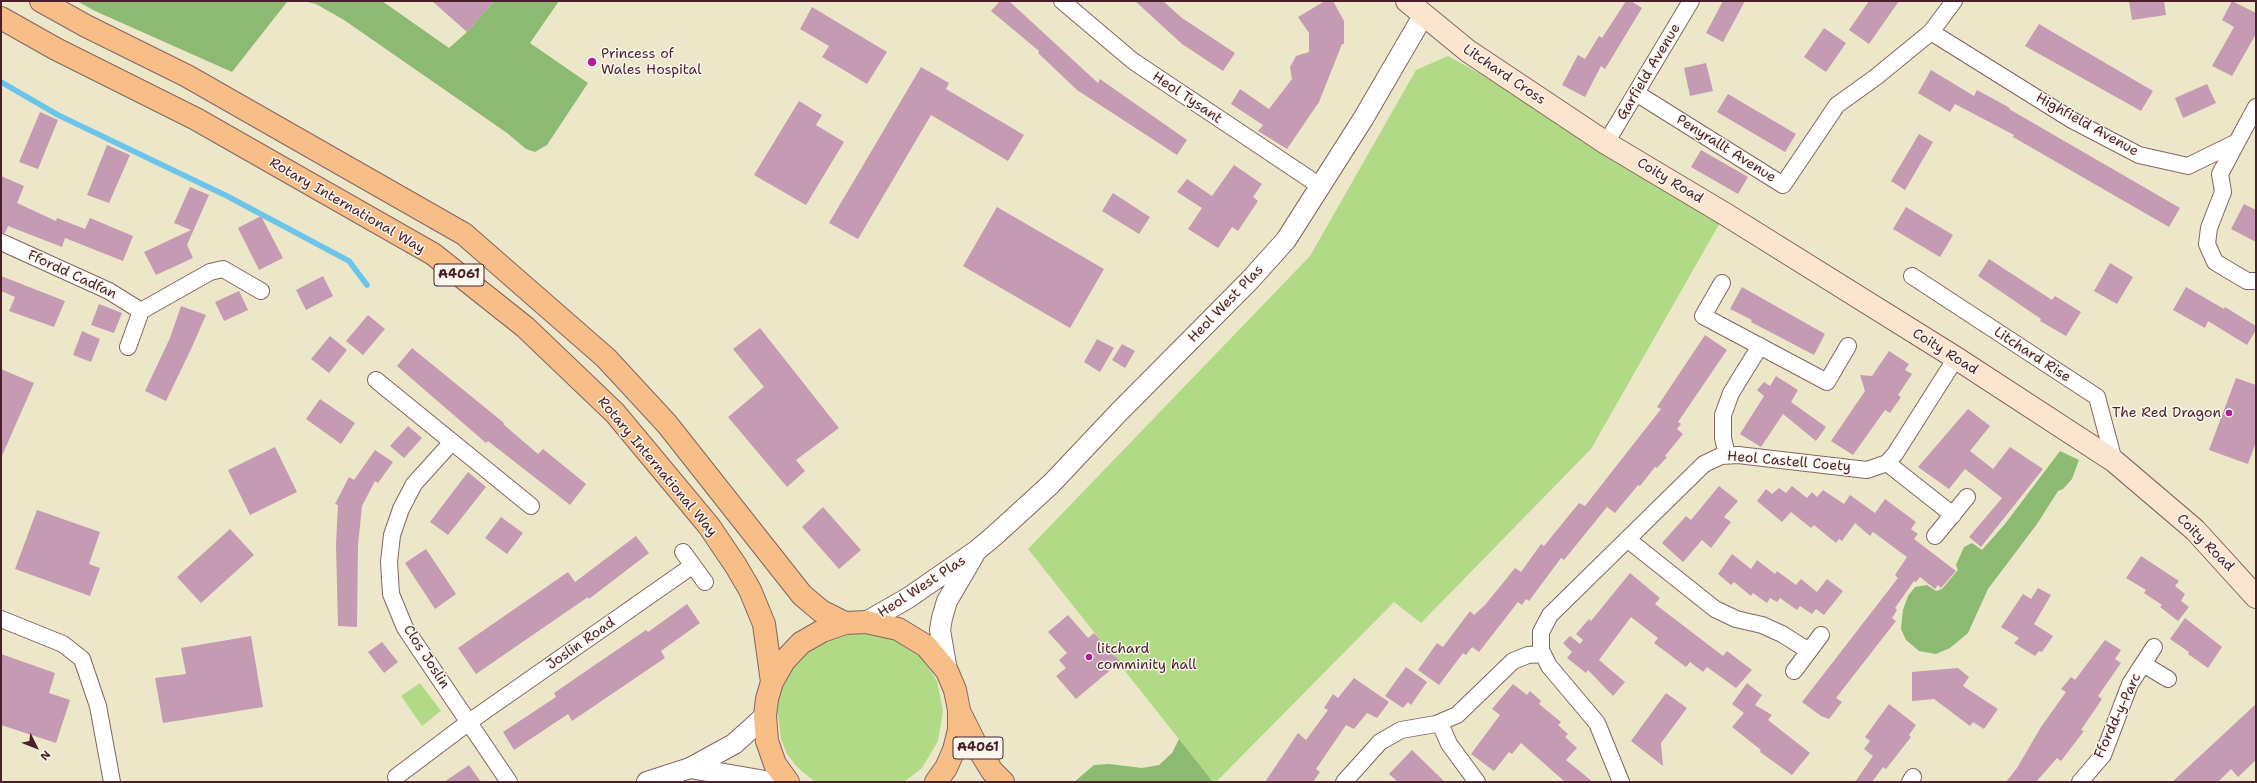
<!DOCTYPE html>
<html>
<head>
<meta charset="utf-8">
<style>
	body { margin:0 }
	#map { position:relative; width:2257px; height:783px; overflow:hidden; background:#ede7ca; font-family:"Shantell Sans",sans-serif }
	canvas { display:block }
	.frame { position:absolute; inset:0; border:2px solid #4a1f2b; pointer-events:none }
	.north { position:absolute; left:16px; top:727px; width:40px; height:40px; -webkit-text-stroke:3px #fbf7ec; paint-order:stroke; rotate:132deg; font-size:11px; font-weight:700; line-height:16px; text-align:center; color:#4a1f2b }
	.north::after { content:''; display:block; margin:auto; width:14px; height:18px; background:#4a1f2b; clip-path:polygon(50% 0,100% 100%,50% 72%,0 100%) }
</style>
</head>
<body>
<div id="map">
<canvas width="2257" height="783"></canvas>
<div class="frame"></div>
<div class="north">N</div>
</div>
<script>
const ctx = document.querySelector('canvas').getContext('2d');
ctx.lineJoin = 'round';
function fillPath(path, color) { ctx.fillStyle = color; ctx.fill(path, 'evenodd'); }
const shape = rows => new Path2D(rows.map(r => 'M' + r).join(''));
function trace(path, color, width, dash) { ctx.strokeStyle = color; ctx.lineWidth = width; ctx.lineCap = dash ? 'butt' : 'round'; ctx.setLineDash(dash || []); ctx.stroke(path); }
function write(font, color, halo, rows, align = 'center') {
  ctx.font = font + ' "Shantell Sans",sans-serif'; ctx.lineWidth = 3; ctx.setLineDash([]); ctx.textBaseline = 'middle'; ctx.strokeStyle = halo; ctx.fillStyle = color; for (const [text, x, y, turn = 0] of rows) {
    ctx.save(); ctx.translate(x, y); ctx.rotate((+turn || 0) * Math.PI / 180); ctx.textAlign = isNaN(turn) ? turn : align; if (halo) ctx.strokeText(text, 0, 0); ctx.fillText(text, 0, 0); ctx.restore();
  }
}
fillPath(shape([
	[1448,56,1606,143,1725,214,1591,449,1421,623,1394,602,1216,782,1213,782,1028,549,1310,256,1416,70],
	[851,630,895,637,920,655,937,681,943,711,938,741,922,768,904,782,815,782,797,767,787,754,781,739,777,709,783,680,790,667,810,646],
	[420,683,441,711,422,726,401,696]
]), '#b0da85');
fillPath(shape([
	[77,1,292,1,287,2,232,72,95,11],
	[303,1,382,1,449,48,467,32,494,1,559,1,530,43,588,83,547,145,535,152,526,149,507,133,344,20,316,4],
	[2060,451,2079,460,2072,479,2063,489,2058,491,2037,524,1988,589,1968,633,1950,648,1936,654,1919,651,1906,640,1901,629,1903,610,1908,596,1915,587,1927,585,1936,591,1942,589,1958,570,1956,565,1964,547,1972,543,1982,550,2005,524],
	[1179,739,1213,782,1074,782,1094,765,1109,764,1142,768,1159,765,1172,753]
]), '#8cba72');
trace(shape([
	[1,82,58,115,227,196,349,261,367,285]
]), '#6bc4e9', 5.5);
fillPath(shape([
	[432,1,494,1,467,32],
	[1000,1,1009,1,1098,83,1100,79,1187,140,1177,155,1077,90,1038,53,1039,51,991,11],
	[1135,1,1163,1,1182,18,1235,53,1223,71,1182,44],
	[1325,1,1333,1,1344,21,1344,44,1342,44,1319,102,1287,149,1258,131,1263,125,1231,104,1240,89,1269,109,1292,79,1290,67,1296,56,1309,52,1309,33,1298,17],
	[1626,1,1631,1,1642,8,1605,69,1601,66,1585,97,1562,85,1578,55,1585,59,1599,36,1602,38],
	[1723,1,1745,1,1723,42,1706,33],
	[1869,1,1899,1,1869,44,1849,30],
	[2129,1,2164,1,2166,15,2132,20],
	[2232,1,2256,13,2256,34,2232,76,2212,66,2234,27,2222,20],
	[812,7,887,52,867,84,822,57,829,46,800,29],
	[2039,24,2153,91,2141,111,2025,46],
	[1824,28,1846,43,1826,72,1804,57],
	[1706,63,1713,91,1690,96,1684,68],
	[921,67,949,83,946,89,1024,135,1008,161,931,115,858,239,829,223],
	[1931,70,1974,96,1977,90,2010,108,2009,109,2180,208,2169,227,2013,137,2014,135,1955,104,1950,112,1918,93],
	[2207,84,2216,103,2183,118,2175,98],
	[1728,94,1796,134,1785,152,1717,112],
	[799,101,822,115,816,125,844,142,806,205,754,175],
	[40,112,58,120,38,169,19,162],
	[1919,134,1933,142,1905,190,1891,181],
	[107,145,130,155,109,203,87,195],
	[1701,150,1748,177,1738,194,1691,167],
	[1234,165,1262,184,1253,197,1258,201,1238,231,1232,227,1218,248,1188,229,1202,208,1177,192,1187,179,1212,196],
	[1,176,24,186,17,203,56,221,57,218,85,229,90,218,133,236,123,261,65,238,62,247,8,226,5,233,1,233],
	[190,187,209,195,187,245,193,258,156,275,144,252,191,230,174,223],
	[1113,193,1150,217,1139,234,1102,211],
	[2244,204,2256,210,2256,242,2231,229],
	[997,207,1104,269,1070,328,963,266],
	[1906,207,1953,235,1940,257,1893,229],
	[261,216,283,258,259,270,238,228],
	[1989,259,2052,300,2055,296,2081,312,2066,336,2040,321,2041,319,1978,276],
	[2110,263,2133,277,2117,304,2094,291],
	[1,276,65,301,54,327,9,311,15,297,1,291],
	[323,276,333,296,306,310,296,290],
	[1742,287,1825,334,1814,355,1751,322,1752,320,1730,309],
	[2186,287,2224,309,2225,307,2256,326,2256,330,2247,345,2208,321,2205,328,2173,310],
	[239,291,248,310,224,321,215,302],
	[99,304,122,313,114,333,91,325],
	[181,306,206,315,192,347,166,401,145,391,170,338],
	[368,315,385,329,363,355,346,341],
	[760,328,839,428,796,460,805,471,787,487,728,417,764,387,733,349],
	[82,331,100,339,91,362,73,355],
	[1705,335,1727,350,1678,422,1681,424,1677,429,1683,434,1665,456,1667,457,1657,468,1655,467,1640,486,1638,485,1615,513,1607,507,1564,560,1561,558,1529,601,1526,599,1522,605,1518,602,1479,652,1472,647,1466,655,1463,653,1439,685,1418,670,1437,643,1443,647,1470,611,1474,615,1485,605,1515,568,1521,572,1541,544,1544,546,1579,503,1585,506,1661,409,1657,407],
	[330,336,347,350,329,373,311,359],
	[1097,339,1114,348,1100,372,1084,362],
	[1122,344,1135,351,1125,368,1112,360],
	[412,348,504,423,503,424,538,454,543,449,586,484,570,505,488,441,486,443,397,366],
	[1889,351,1909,364,1905,370,1912,374,1898,395,1901,397,1890,413,1885,410,1853,455,1831,441,1865,391,1860,375,1872,376],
	[1,369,34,383,1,458],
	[1776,376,1798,390,1791,402,1826,427,1816,441,1783,414,1761,447,1740,434,1764,396,1757,390,1764,382,1770,386],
	[2236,378,2256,385,2256,442,2248,464,2209,450],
	[320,399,355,423,341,444,306,419],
	[1968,409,1990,426,1970,451,1993,469,2010,447,2043,469,1981,547,1969,537,2002,498,1965,469,1949,489,1918,467],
	[408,426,422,438,404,458,390,446],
	[275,447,297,492,250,515,228,470],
	[375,450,393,462,378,483,375,481,362,506,358,545,357,627,338,626,336,544,338,505,335,504,349,477,354,480],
	[468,472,486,487,448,535,430,522],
	[1719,486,1738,501,1724,517,1731,522,1711,548,1702,540,1683,562,1662,543,1686,516,1691,520],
	[1792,486,1807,498,1812,492,1817,497,1823,490,1844,504,1850,495,1875,513,1885,499,1916,522,1911,529,1918,534,1914,539,1956,571,1941,588,1938,585,1935,589,1920,577,1916,582,1914,581,1895,608,1897,610,1892,618,1896,621,1836,698,1842,702,1829,719,1821,716,1802,702,1898,578,1895,575,1907,557,1873,532,1870,536,1855,523,1842,541,1839,539,1836,543,1814,525,1811,528,1791,512,1782,522,1757,501,1766,489,1772,494,1779,488,1786,493],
	[823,507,861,550,839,569,802,527],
	[37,510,100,532,89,564,100,568,90,596,15,569],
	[501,517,523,533,507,554,485,538],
	[230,529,254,555,201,603,177,577],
	[636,536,649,553,589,599,588,597,476,674,458,648,568,572,575,582],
	[426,549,456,594,435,609,405,563],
	[1732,554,1751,569,1757,560,1775,574,1777,571,1796,585,1801,579,1817,592,1827,579,1843,591,1824,615,1816,609,1812,614,1800,606,1797,610,1780,598,1777,602,1770,598,1767,603,1753,593,1751,596,1734,582,1731,585,1718,574],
	[2141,556,2179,581,2175,586,2185,594,2181,601,2189,607,2178,621,2160,607,2162,605,2144,593,2146,590,2126,578],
	[1630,573,1660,598,1655,604,1723,656,1727,651,1752,670,1736,688,1707,667,1703,672,1690,662,1686,667,1654,643,1658,638,1631,617,1599,660,1625,682,1613,696,1588,670,1586,673,1567,658,1572,652,1563,643,1570,636,1580,644,1583,640,1576,634,1589,619,1591,621],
	[2038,588,2051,595,2034,624,2053,636,2042,652,2039,651,2035,656,2014,643,2019,638,2001,627,2023,594,2031,599],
	[687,604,700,623,661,651,665,658,572,721,568,714,514,750,503,732,556,697,554,693,646,630,648,632],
	[1068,615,1088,638,1094,633,1120,662,1076,699,1056,676,1066,668,1059,660,1067,653,1048,632],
	[2185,618,2222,647,2208,668,2188,654,2189,652,2170,639],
	[251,636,263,707,163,723,155,678,186,674,181,648],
	[2105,640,2121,650,2115,659,2121,663,2098,696,2102,699,2081,730,2084,731,2061,761,2057,758,2036,782,2006,782,2017,768,2041,727,2066,692,2061,689,2071,677,2075,680],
	[382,642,398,662,384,673,368,652],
	[1,654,55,673,49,693,70,700,56,743,1,725],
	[1406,667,1427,682,1411,705,1408,702,1403,708,1385,696],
	[1958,668,1969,677,1963,686,1998,709,1984,729,1973,722,1970,726,1934,699,1912,701,1912,672],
	[1354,678,1389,702,1377,718,1367,713,1354,729,1346,725,1316,769,1320,772,1313,782,1265,782,1298,733,1306,740,1328,710,1324,708,1333,694,1338,698],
	[1747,683,1762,695,1755,705,1772,715,1768,720,1810,753,1792,775,1760,752,1761,750,1732,727,1744,713,1732,704],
	[1513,684,1527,695,1530,691,1541,701,1539,704,1561,722,1558,725,1568,734,1565,737,1577,748,1566,760,1593,782,1565,782,1521,743,1512,754,1509,752,1494,771,1471,754,1500,715,1492,709],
	[1666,693,1687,708,1661,743,1663,766,1631,741],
	[1889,704,1916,725,1909,735,1911,737,1886,769,1883,767,1872,782,1855,782,1873,756,1864,749,1870,741,1865,737],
	[2256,704,2256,760,2238,777,2231,769,2218,782,2172,782],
	[1412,750,1445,782,1398,782,1389,774],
	[469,765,481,782,444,782]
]), '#c59ab3');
const minor = shape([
	[1062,1,1133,61,1320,186],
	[1931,32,2072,120,2139,155,2188,166,2237,142,2256,107],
	[1636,93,1783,185,1837,105,1876,77,1931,32,1954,1],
	[2237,142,2220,174,2223,192,2209,228,2207,244,2215,262,2247,281,2256,281],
	[1606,143,1691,1],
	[1,242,109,291,141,311,210,272,223,269,261,291],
	[1912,276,2097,397,2114,461],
	[1722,283,1703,316,1827,382,1848,346],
	[128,347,141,311],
	[376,380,531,506],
	[452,442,414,484,401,509,392,535,389,562,391,594,405,628,509,782],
	[1727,455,1723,438,1723,415,1731,393,1760,346],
	[1887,463,1953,515],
	[1935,536,1967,497],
	[1627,539,1715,609,1736,619,1762,625,1782,634,1809,651],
	[683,552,705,582],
	[1,619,63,644,82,659,98,706,112,782],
	[2143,664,2168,679],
	[1794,671,1821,635],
	[1440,723,1449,744,1477,782],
	[396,777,469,722,692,566],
	[1344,782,1380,742,1401,730,1436,724,1457,715,1513,661,1528,655,1543,654],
	[1621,782,1597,723,1549,666,1541,650,1541,632,1550,615,1704,464,1721,456,1738,455,1867,470,1887,463,1895,454,1956,358],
	[1910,782,1913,777],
	[2080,782,2103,755,2130,684,2154,647]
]);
const tertiary = shape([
	[866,622,908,598,976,551,994,536,1051,484,1119,412,1250,280,1286,240,1363,119,1423,16],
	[947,671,940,630,942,618,947,601,974,555],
	[690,768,771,782],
	[647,782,690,768,734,744,765,716]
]);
const secondary = shape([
	[1407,1,1468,51,1606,143,1725,214,1956,358,2114,461,2195,530,2256,597]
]);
const primary = shape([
	[41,1,86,26,187,76,464,234,606,358,667,424,802,595,821,611,845,623],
	[1,18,56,49,196,119,433,254,525,327,615,413,709,526,736,566,750,590,764,624,772,682],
	[959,711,976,745,992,771,1003,782],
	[788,782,775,764,767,741,765,716,767,699,772,682,784,661,801,643,822,631,845,623,866,622,898,629,926,646,947,671,955,690,959,710,959,730,954,750,946,768,936,782]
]);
trace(minor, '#836563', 18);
trace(tertiary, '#836563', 22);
trace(secondary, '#836563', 24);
trace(primary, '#836563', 24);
trace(minor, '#fff', 16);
trace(tertiary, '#fff', 20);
trace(secondary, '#fce5cf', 22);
trace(primary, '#f7be88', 22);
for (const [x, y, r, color] of [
	[592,62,5,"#b5179e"],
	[2229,413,4,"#b5179e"],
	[1089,657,4,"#b5179e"]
]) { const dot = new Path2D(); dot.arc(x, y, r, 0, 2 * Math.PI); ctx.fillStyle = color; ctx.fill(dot); trace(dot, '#fbf7ec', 1.5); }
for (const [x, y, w] of [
	[459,275,50],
	[978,748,50]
]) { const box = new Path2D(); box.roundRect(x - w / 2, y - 11, w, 22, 3); ctx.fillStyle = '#fbf7ec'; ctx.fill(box); trace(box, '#4a1f2b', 1); }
write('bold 13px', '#4a1f2b', null, [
	["A4061",459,275],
	["A4061",978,748]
]);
write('14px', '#4a1f2b', '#fbf7ec', [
	["Princess of",601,54],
	["Wales Hospital",601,70],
	["The Red Dragon",2221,413,"right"],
	["litchard",1097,649],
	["comminity hall",1097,665]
], 'left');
write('14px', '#4a1f2b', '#fbf7ec', [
	["Garfield Avenue",1649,72,-59],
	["Litchard Cross",1504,75,34],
	["Heol Tysant",1187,98,34],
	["Highfield Avenue",2087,125,29],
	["Penyrallt Avenue",1726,149,32],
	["Coity Road",1670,181,31],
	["Rotary International Way",347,206,30],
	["Ffordd Cadfan",72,275,25],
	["Heol West Plas",1226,304,-46],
	["Coity Road",1945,352,32],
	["Litchard Rise",2032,355,33],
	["Heol Castell Coety",1789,462,5],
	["Rotary International Way",657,467,50],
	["Coity Road",2205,543,45],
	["Heol West Plas",922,587,-33],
	["Joslin Road",581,644,-35],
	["Clos Joslin",426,657,57],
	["Ffordd-y-Parc",2118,716,-65]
]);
</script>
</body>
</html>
